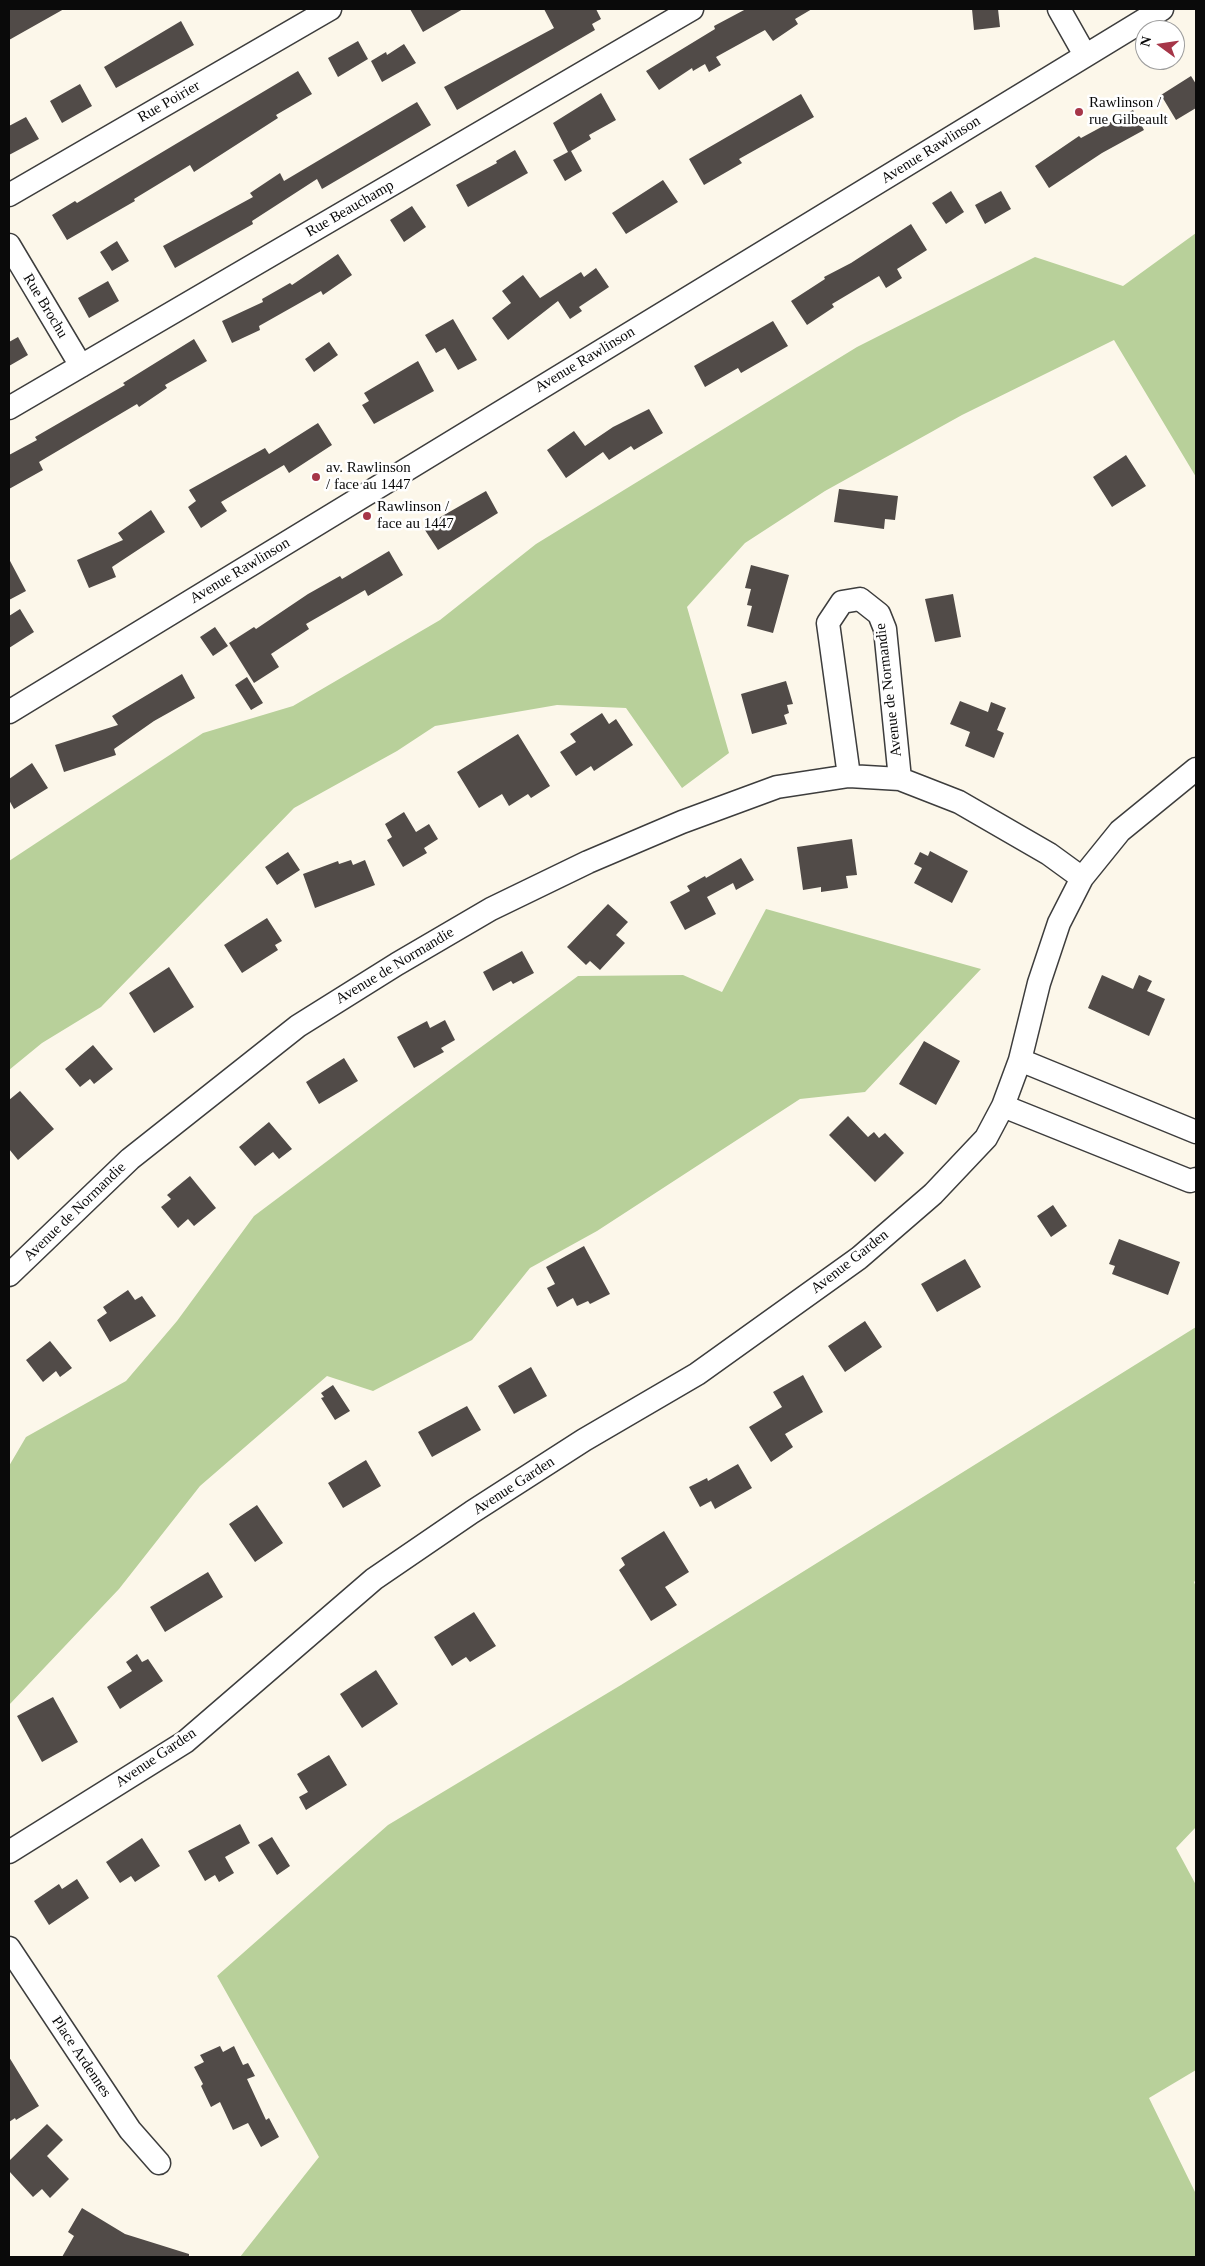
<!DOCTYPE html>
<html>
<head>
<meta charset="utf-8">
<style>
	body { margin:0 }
	#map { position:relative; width:1205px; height:2266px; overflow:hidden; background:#fcf7ea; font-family:Georgia,serif }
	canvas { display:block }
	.frame { position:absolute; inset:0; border:10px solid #0a0a0a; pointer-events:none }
	.north { position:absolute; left:1135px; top:20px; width:50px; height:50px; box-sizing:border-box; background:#fff; border:1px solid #9d9d9d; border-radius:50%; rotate:284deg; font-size:14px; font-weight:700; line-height:20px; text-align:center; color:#0a0a0a }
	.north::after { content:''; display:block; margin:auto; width:18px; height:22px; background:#a63648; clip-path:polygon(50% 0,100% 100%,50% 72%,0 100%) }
</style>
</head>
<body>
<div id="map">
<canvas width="1205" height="2266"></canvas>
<div class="frame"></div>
<div class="north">N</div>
</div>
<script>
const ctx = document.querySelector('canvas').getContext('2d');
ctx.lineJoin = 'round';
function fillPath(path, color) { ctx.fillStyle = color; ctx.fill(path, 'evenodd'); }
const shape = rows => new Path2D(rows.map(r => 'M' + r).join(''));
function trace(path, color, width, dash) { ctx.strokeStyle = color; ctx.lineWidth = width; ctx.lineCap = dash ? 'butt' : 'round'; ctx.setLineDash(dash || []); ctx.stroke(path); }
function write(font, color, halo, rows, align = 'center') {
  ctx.font = font + ' Georgia,serif'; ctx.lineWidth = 5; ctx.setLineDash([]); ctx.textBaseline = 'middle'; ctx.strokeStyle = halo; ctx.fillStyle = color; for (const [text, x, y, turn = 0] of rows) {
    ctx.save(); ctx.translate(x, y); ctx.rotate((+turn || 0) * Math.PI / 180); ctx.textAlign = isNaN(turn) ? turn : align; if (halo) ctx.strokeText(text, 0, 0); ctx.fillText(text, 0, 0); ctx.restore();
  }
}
fillPath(shape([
	[1196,233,1196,477,1114,340,962,415,825,491,745,543,687,607,729,753,682,788,626,708,557,705,435,726,397,751,294,808,101,1007,42,1043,9,1070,9,861,203,733,293,706,440,620,536,544,857,347,1035,257,1123,286],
	[766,909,981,969,865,1092,800,1099,597,1231,530,1268,472,1340,373,1391,327,1376,200,1486,119,1589,9,1705,9,1466,26,1437,126,1381,177,1321,254,1216,402,1105,578,976,683,975,722,992],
	[1196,1327,1196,1580,1194,1582,1196,1587,1196,1827,1176,1848,1196,1885,1196,2070,1149,2098,1196,2194,1196,2257,240,2257,319,2157,217,1976,388,1825,621,1685]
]), '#b8d09a');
fillPath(shape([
	[9,9,64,9,9,40],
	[410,9,463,9,423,32],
	[544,9,596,9,601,19,592,24,595,30,457,110,444,87,554,28],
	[746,9,812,9,795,19,798,24,773,41,765,30,716,57,721,65,709,72,705,64,693,71,692,68,659,90,646,71,715,29,714,26],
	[972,9,998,9,1000,27,974,30],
	[181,21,194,45,116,88,104,67],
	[358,41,368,59,338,77,328,58],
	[404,44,416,63,382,82,371,61,386,52,387,55],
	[298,71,312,94,276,115,278,118,194,172,190,165,134,199,135,201,67,240,52,215,75,201,77,203],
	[1191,76,1196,84,1196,108,1176,120,1161,95],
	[80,84,92,106,62,123,50,101],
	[601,93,616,120,589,135,591,139,571,151,582,171,565,181,553,160,568,152,553,123],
	[801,94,814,117,739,159,742,163,704,185,689,159],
	[417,102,431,125,322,189,317,179,252,221,253,224,175,268,163,246,253,197,250,193,280,173,284,181],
	[1133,110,1144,130,1102,153,1049,188,1035,166,1079,136,1081,138],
	[26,117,39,139,9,155,9,126],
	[515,150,528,173,468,207,456,185,497,163,496,161],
	[663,180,678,202,626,234,612,213],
	[951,191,964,212,946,224,932,203],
	[1001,191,1011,209,985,224,975,205],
	[412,206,426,227,404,242,390,220],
	[911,224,927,250,897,269,902,278,886,288,879,276,832,304,834,307,807,325,791,301,825,279,824,277,851,263],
	[117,241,129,261,112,271,100,252],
	[338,254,352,275,323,295,321,291,259,326,260,330,232,343,222,321,263,302,262,299,290,283,292,285],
	[596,268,609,287,579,307,582,311,570,319,558,301,508,340,492,318,511,303,502,291,523,275,540,298,581,272,584,277],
	[108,281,119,301,89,318,78,298],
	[453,319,477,360,458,370,445,348,436,353,425,335],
	[773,321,788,346,741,373,738,368,705,387,694,366],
	[18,337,28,355,9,366,9,342],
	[194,339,207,361,165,385,167,388,139,407,137,404,39,462,43,470,9,489,9,455,37,440,35,437,125,385,123,383],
	[329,342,338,355,314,372,305,359],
	[418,361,434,391,374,424,362,405,369,401,364,393],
	[649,409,663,433,634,450,631,446,609,460,603,452,566,478,547,450,574,431,585,446,613,427],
	[318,423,332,445,289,473,284,465,221,502,227,511,201,528,188,507,196,501,189,490,265,448,269,454],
	[1126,455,1146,486,1112,507,1093,477],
	[839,489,898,496,895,520,885,519,884,529,834,522],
	[486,491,498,513,438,550,423,527],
	[151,510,165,532,112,567,116,577,89,588,77,560,123,540,118,533],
	[389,551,403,575,368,596,365,590,306,624,309,629,271,654,279,667,254,683,229,643,254,627,256,629,308,594,340,576,342,579],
	[9,559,26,591,9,600],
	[751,565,789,575,773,633,747,626,752,606,747,605,751,589,745,588],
	[953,594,961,637,935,642,925,599],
	[20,609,34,632,9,648,9,616],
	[215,627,228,646,213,656,200,637],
	[182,674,195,698,154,721,114,749,116,755,64,772,55,745,118,725,112,716],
	[247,677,263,703,251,710,235,685],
	[786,681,793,704,787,705,789,713,784,715,787,724,752,734,741,694],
	[960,701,988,712,991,702,1006,708,997,730,1004,733,994,758,965,746,970,732,950,724],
	[602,713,609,724,616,719,633,745,594,771,591,766,576,776,560,752,576,742,570,734],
	[518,734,550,786,531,798,528,794,509,806,502,794,479,808,457,772],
	[32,763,48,788,14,809,9,800,9,779],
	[404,812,416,832,429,824,438,839,424,848,427,853,403,867,387,840,392,837,385,824],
	[852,839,857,875,846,876,848,888,821,892,821,887,803,890,797,847],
	[930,851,968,871,952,903,914,883,922,868,914,864,920,852,928,856],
	[288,852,300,870,277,885,265,867],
	[741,858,754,880,736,890,733,883,707,897,716,914,685,930,670,902,690,891,687,886,705,876,706,878],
	[351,860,353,865,365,860,375,885,315,908,303,874,338,861,339,864],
	[608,904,628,922,616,935,625,943,600,970,590,961,586,965,567,947],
	[267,918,282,941,275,945,278,950,242,973,224,945],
	[522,951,534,973,513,984,511,981,493,991,483,972],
	[169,967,194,1007,154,1033,129,993],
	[1102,975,1133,989,1139,975,1152,981,1147,991,1165,999,1149,1036,1088,1008],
	[445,1020,455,1040,441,1048,444,1052,414,1068,397,1037,427,1021,430,1028],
	[924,1041,960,1061,936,1105,899,1084],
	[93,1045,113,1069,94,1084,90,1079,80,1087,65,1069],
	[344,1058,358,1081,319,1104,306,1082],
	[20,1091,54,1129,18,1160,9,1149,9,1100],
	[848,1116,868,1137,874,1132,879,1138,885,1133,904,1153,875,1182,829,1135],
	[269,1122,292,1149,279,1159,273,1152,255,1166,239,1147],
	[190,1176,216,1208,194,1226,188,1219,178,1228,161,1207,171,1199,167,1195],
	[1053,1205,1067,1226,1051,1237,1037,1216],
	[1119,1239,1180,1262,1168,1295,1112,1274,1115,1266,1109,1264],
	[584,1246,610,1294,590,1304,588,1301,577,1306,573,1298,557,1307,547,1288,555,1284,546,1267],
	[965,1259,981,1287,937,1312,921,1284],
	[128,1290,135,1300,142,1296,156,1316,110,1342,97,1320,107,1313,103,1307],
	[865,1321,882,1347,845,1372,828,1346],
	[50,1341,72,1368,60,1377,56,1371,43,1382,26,1360],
	[531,1367,547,1396,514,1414,498,1386],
	[803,1375,823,1412,785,1434,793,1447,771,1462,749,1427,782,1407,773,1392],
	[333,1385,350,1411,335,1420,321,1398,324,1397,321,1393],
	[467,1406,481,1430,432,1457,418,1432],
	[366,1460,381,1486,343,1508,328,1483],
	[738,1464,752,1488,715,1509,711,1501,700,1507,689,1487,707,1478,708,1481],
	[257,1505,283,1543,255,1562,229,1524],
	[664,1531,689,1572,665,1587,677,1605,651,1621,619,1570,625,1565,621,1558],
	[208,1572,223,1597,165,1632,150,1607],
	[474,1612,496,1646,470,1662,466,1657,452,1666,434,1637],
	[137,1654,142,1662,148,1659,163,1681,120,1709,107,1687,132,1671,126,1662],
	[376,1670,398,1704,362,1728,340,1694],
	[53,1697,78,1742,42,1762,17,1716],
	[329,1755,347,1785,306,1810,299,1797,308,1792,297,1774],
	[240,1824,250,1843,225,1857,234,1873,219,1882,215,1875,205,1881,188,1851],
	[272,1837,290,1866,277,1875,258,1845],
	[142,1838,160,1866,135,1882,131,1876,120,1883,106,1862],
	[77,1879,89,1898,49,1925,34,1901,59,1884,62,1889],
	[220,2046,223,2052,234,2046,243,2065,248,2063,255,2076,247,2079,266,2120,269,2118,279,2137,261,2147,248,2123,233,2130,220,2102,211,2107,201,2086,203,2084,194,2067,204,2062,200,2055],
	[9,2057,39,2106,16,2120,15,2118,9,2122],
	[47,2124,63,2140,47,2156,69,2179,50,2198,42,2189,33,2197,9,2171,9,2161],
	[82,2208,125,2234,189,2254,189,2257,62,2257,74,2236,68,2232]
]), '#514b48');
const minor = shape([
	[1059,9,1085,55],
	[9,195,330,9],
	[9,245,81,366],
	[9,408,692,9],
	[9,712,1162,9],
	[849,776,828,623,842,602,860,599,879,614,885,629,900,779],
	[1020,1060,1196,1132],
	[1003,1106,1190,1181,1196,1179],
	[9,1275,130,1159,298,1026,397,964,491,909,588,862,682,822,777,787,849,776,900,779,959,802,1049,854,1082,878],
	[9,1852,185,1742,374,1579,472,1512,584,1440,697,1374,859,1258,933,1194,986,1138,1003,1106,1020,1060,1039,983,1059,923,1082,878,1120,831,1196,769],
	[9,1948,130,2130,159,2163]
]);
trace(minor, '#3d3d3d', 25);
trace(minor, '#fff', 22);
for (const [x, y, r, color] of [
	[1079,112,5,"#a63648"],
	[316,477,5,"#a63648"],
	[367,516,5,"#a63648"]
]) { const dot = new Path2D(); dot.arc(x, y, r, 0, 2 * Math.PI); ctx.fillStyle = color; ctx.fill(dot); trace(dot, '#fff', 2); }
write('15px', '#0a0a0a', '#fff', [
	["Rue Poirier",169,102,-30],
	["Avenue Rawlinson",931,150,-32],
	["Rue Beauchamp",350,209,-30],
	["Rue Brochu",45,306,59],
	["Avenue Rawlinson",585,360,-31],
	["Avenue Rawlinson",240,571,-31],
	["Avenue de Normandie",889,690,-97],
	["Avenue de Normandie",395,966,-31],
	["Avenue de Normandie",75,1212,-44],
	["Avenue Garden",850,1262,-38],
	["Avenue Garden",514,1486,-33],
	["Avenue Garden",156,1758,-34],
	["Place Ardennes",81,2057,56]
]);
write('15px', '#0a0a0a', '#fff', [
	["Rawlinson /",1089,103],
	["rue Gilbeault",1089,120],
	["av. Rawlinson",326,468],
	["/ face au 1447",326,485],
	["Rawlinson /",377,507],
	["face au 1447",377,524]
], 'left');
</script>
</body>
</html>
